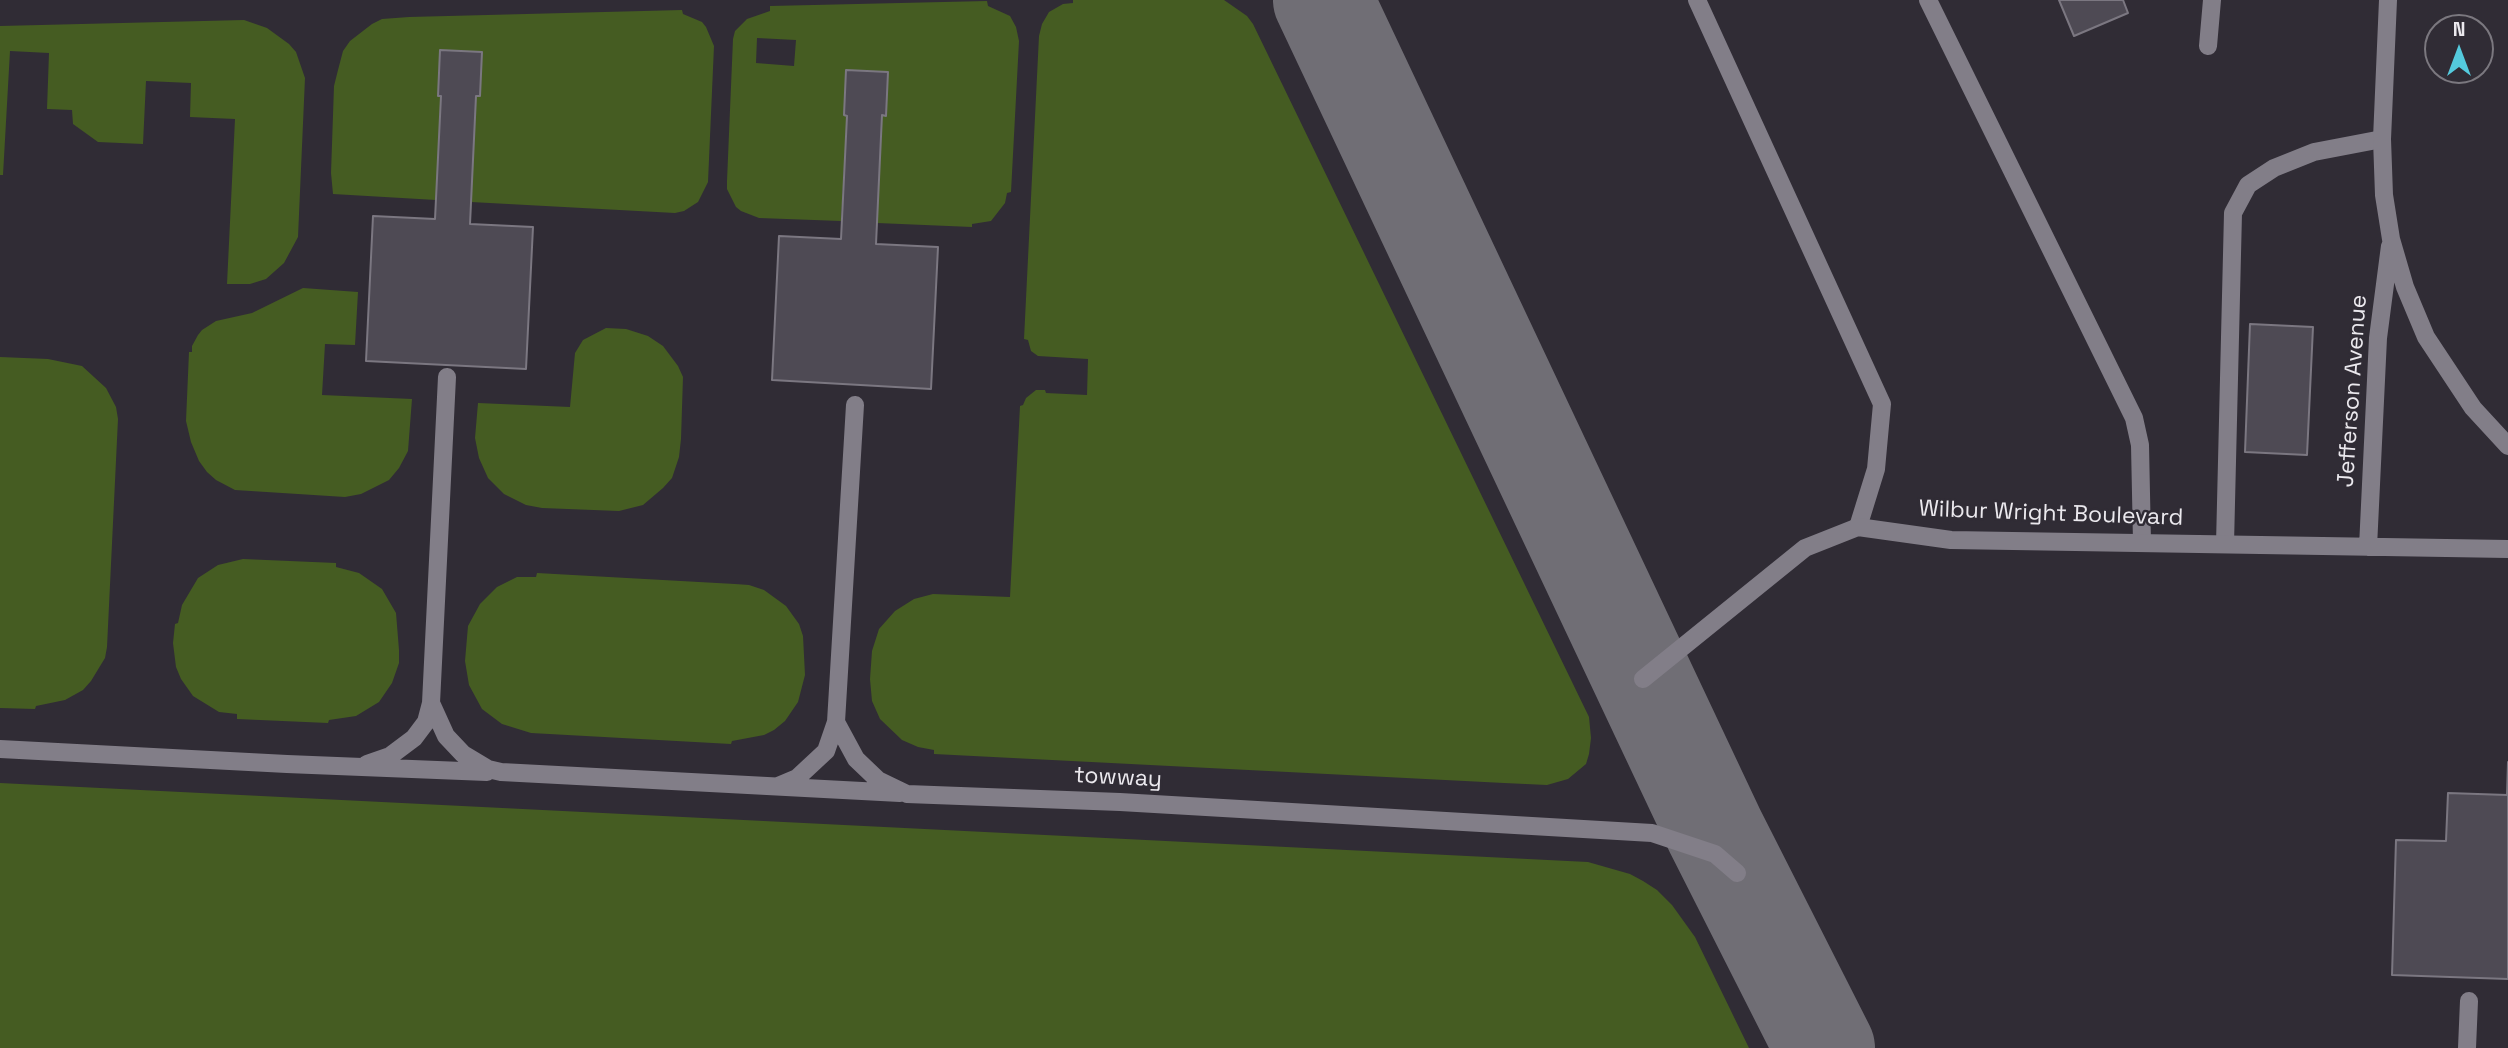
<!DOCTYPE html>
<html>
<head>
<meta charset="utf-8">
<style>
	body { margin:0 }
	#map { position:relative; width:2508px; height:1048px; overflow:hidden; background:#302c35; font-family:"Space Grotesk",sans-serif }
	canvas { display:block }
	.north { position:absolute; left:2424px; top:14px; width:70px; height:70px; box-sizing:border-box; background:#302c35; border:2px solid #7b787f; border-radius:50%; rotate:0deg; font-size:19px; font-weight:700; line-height:28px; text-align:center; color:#ebe9ee }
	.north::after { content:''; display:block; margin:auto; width:24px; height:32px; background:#54cadd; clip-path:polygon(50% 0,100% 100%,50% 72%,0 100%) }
</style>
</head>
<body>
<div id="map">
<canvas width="2508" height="1048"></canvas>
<div class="north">N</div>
</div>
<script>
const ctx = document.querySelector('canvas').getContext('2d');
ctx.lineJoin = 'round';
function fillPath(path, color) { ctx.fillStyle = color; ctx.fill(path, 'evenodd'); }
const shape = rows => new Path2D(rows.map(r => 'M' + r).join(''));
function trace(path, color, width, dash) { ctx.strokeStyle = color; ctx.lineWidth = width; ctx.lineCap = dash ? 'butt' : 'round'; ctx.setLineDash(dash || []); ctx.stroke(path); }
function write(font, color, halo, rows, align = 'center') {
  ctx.font = font + ' "Space Grotesk",sans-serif'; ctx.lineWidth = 5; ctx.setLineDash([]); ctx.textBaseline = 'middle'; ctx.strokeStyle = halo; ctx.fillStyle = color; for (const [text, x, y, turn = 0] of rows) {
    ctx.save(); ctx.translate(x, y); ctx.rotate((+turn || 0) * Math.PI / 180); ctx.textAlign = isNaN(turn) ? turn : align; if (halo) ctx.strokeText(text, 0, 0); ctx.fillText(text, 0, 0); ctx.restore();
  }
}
fillPath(shape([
	[1073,0,1224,0,1247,16,1253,24,1589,717,1591,738,1589,754,1586,764,1568,779,1547,785,1504,783,934,754,934,750,918,747,902,740,880,719,872,701,870,679,872,651,879,629,895,611,914,599,933,594,1010,597,1020,406,1023,405,1026,398,1036,390,1045,390,1046,393,1087,395,1088,359,1038,356,1031,351,1028,340,1024,339,1039,36,1042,24,1049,12,1063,4,1073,3],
	[987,1,988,6,1010,16,1016,27,1019,41,1011,192,1007,193,1005,203,991,221,972,224,972,227,877,223,882,115,886,115,888,72,846,70,844,115,847,116,841,221,759,218,741,211,736,207,727,189,727,181,733,39,735,31,747,19,770,11,770,6],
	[757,38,796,40,794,66,756,63],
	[682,10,683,14,702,22,706,27,714,46,708,182,698,202,684,211,675,213,471,202,476,96,480,95,482,52,440,50,438,95,441,96,436,200,333,194,331,173,334,86,338,70,343,51,350,41,372,24,382,19,409,17],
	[244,20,267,28,289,44,296,52,305,78,298,237,284,263,266,279,250,284,227,284,235,119,190,117,191,83,146,81,143,144,98,142,73,124,72,110,47,109,49,53,10,51,3,175,0,175,0,26],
	[303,288,358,292,355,345,325,344,322,395,412,399,408,451,399,468,389,480,361,494,345,497,235,490,216,480,207,472,199,461,191,442,186,421,189,352,192,352,192,346,198,335,202,330,216,321,252,313],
	[606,328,626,329,648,336,663,346,678,366,683,377,681,439,679,457,672,478,663,488,643,505,619,511,542,508,526,505,504,494,488,478,479,458,475,438,478,403,570,407,575,353,583,340],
	[0,357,48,359,82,366,106,388,116,407,118,419,107,647,105,658,91,681,83,690,65,700,36,706,35,709,0,708],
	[243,559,336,563,336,567,359,573,382,589,396,613,399,650,399,663,392,683,379,702,356,716,329,720,328,723,237,719,237,714,219,712,193,696,181,679,176,667,173,643,175,624,178,623,182,605,198,578,218,565],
	[537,573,735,584,749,585,764,590,786,606,799,624,803,636,805,675,798,702,785,721,774,730,764,735,732,741,731,744,531,733,502,724,482,709,469,685,465,661,468,626,480,604,497,587,517,577,536,577],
	[0,783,1588,862,1630,874,1643,881,1657,890,1672,905,1695,937,1749,1048,0,1048]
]), '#455c22');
trace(shape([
	[1323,0,1715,831,1825,1048]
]), '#706e75', 100);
const building = shape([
	[2059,0,2123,0,2128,13,2074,36,2059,0],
	[440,50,482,52,480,96,476,96,470,224,533,227,526,369,366,361,373,216,435,219,441,96,438,96,440,50],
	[846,70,888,72,886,116,882,115,876,244,938,247,931,389,772,380,779,236,841,239,847,116,844,115,846,70],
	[2250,324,2313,327,2307,455,2245,452,2250,324],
	[2508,762,2508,979,2392,975,2396,840,2446,841,2448,793,2507,795,2508,762]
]);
fillPath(building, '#4e4a54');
trace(building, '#7b7781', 2);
trace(shape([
	[1697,0,1882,404,1876,469,1858,527],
	[1928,0,2134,418,2140,445,2142,542],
	[2208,46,2212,0],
	[447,377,431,703,446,736,463,754,488,769,501,772,900,793],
	[855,405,836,722,856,759,878,780,907,794,1120,802,1652,833,1715,854,1737,873],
	[2225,544,2233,213,2248,185,2274,168,2314,152,2382,139],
	[0,749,287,764,487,772],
	[367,764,390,756,414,738,426,722,431,703],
	[778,786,797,778,826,751,836,722],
	[2467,1048,2469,1001]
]), '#827e88', 18);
trace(shape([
	[2388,0,2382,139,2384,195,2391,239,2405,287,2426,337,2473,408,2508,446],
	[2368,547,2378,338,2390,246],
	[1643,679,1805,548,1858,527,1951,540,2508,549]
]), '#827e88', 18);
write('23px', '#ebe9ee', '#302c35', [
	["Jefferson Avenue",2353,391,-86],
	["Wilbur Wright Boulevard",2051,514,2],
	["towway",1118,778,3]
]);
</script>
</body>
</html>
